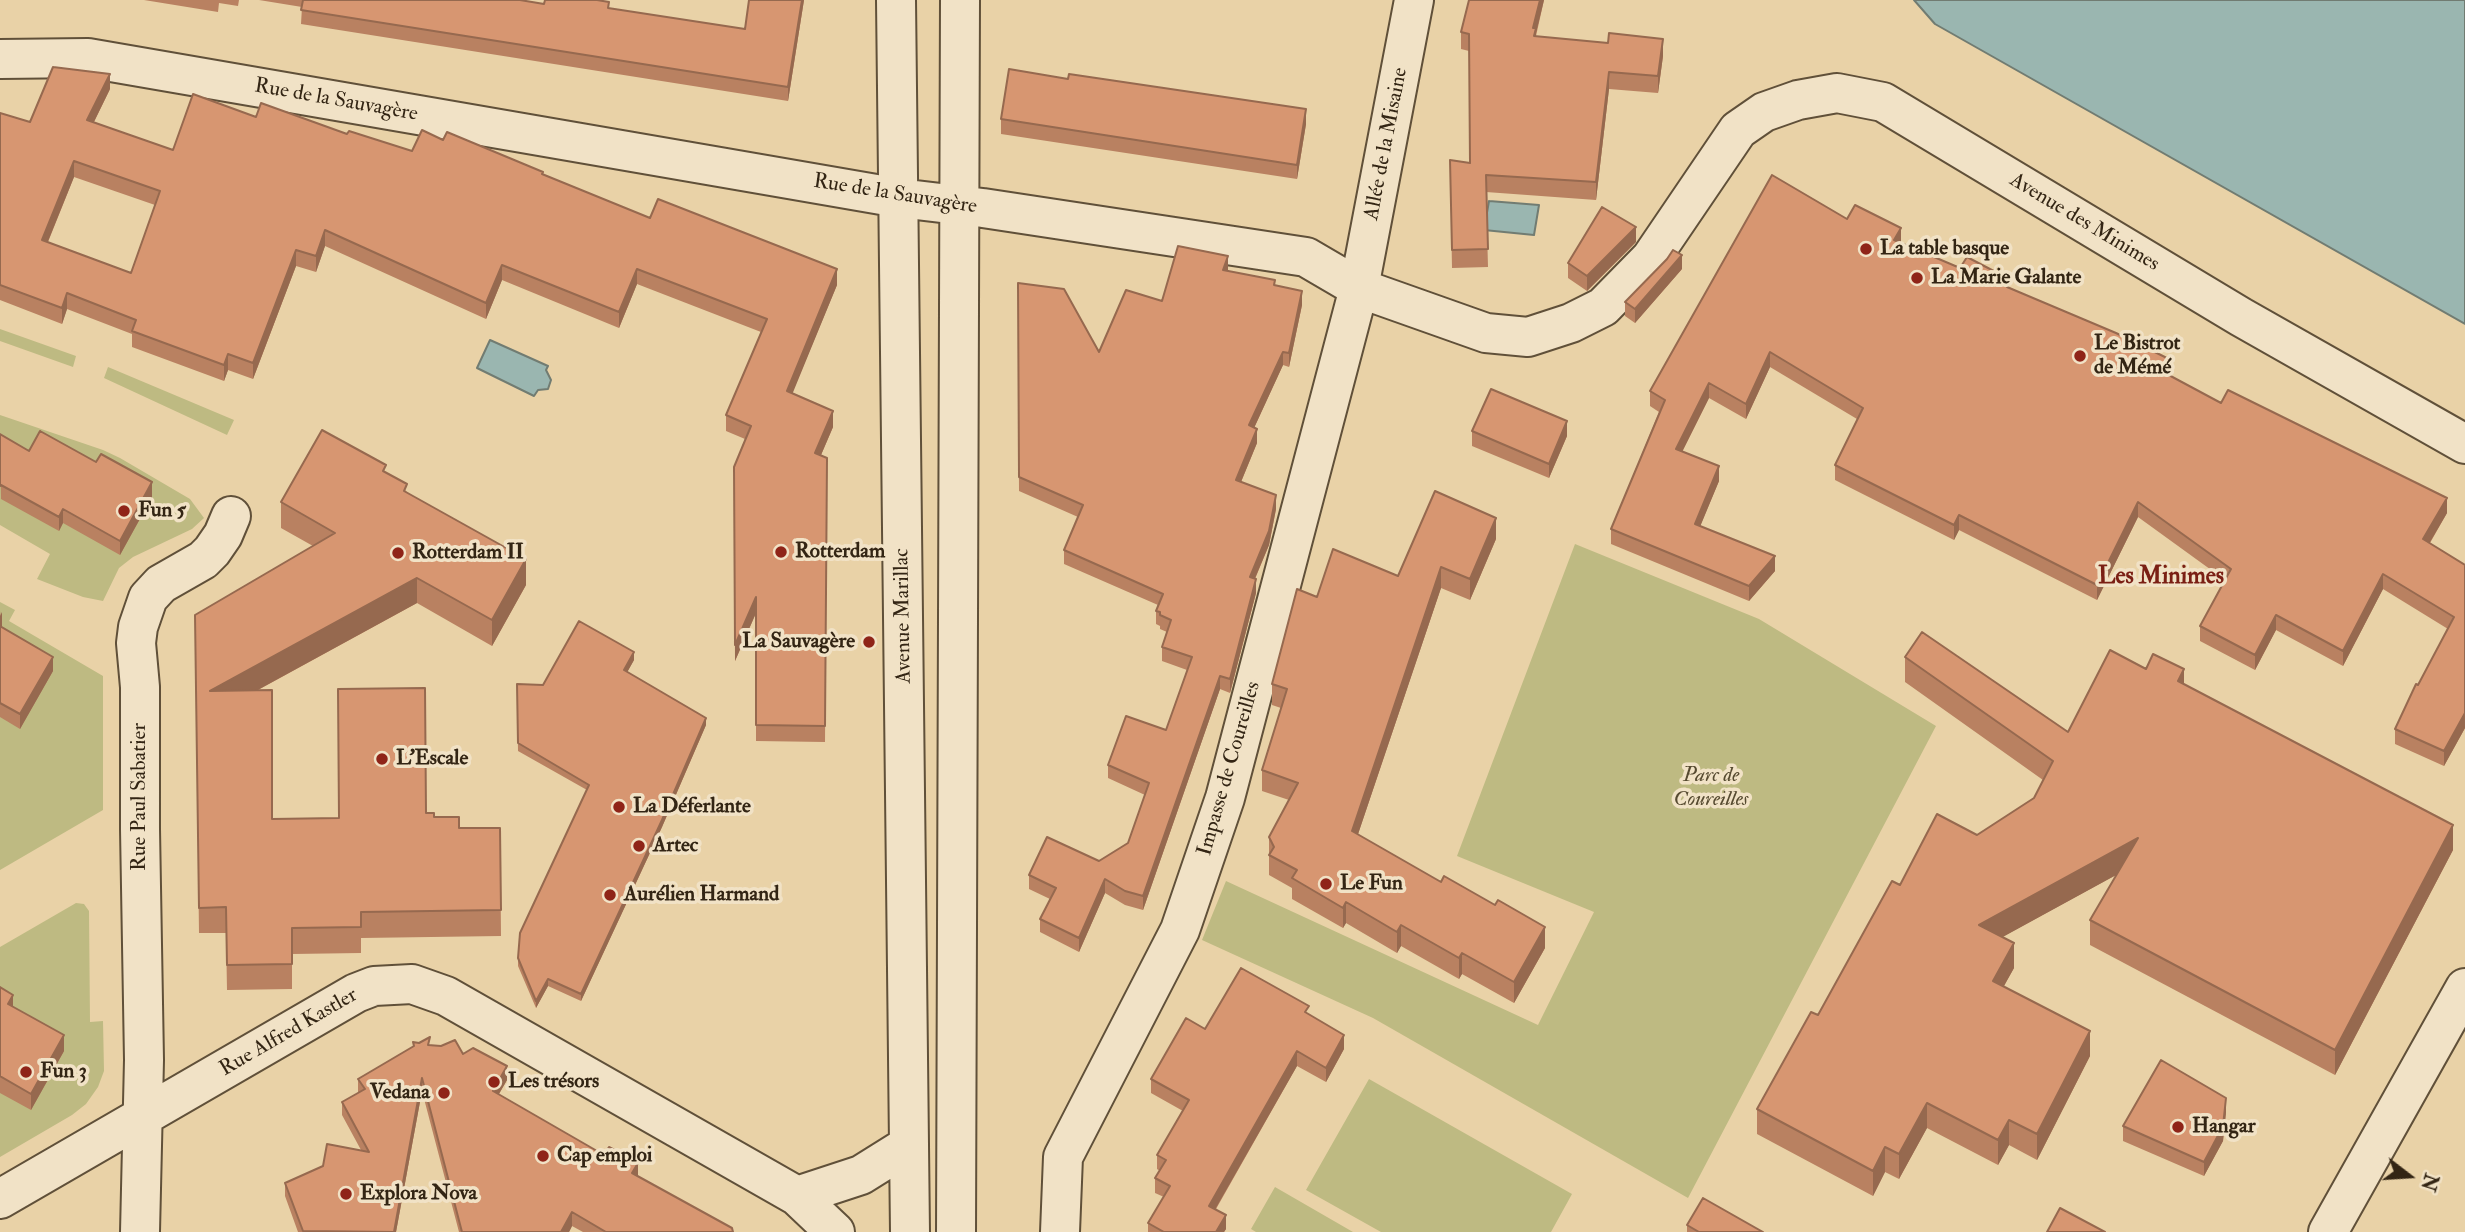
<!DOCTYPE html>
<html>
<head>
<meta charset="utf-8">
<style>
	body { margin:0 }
	#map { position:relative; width:2465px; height:1232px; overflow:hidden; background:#e9d2a7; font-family:"IM FELL Double Pica",serif }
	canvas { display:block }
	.north { position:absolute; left:2374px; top:1141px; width:70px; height:70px; -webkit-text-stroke:5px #f1e2c6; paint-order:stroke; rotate:107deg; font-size:19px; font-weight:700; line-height:28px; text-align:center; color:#332514 }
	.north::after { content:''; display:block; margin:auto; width:24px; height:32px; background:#332514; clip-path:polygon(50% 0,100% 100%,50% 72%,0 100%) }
</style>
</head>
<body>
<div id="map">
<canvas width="2465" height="1232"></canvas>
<div class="north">N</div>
</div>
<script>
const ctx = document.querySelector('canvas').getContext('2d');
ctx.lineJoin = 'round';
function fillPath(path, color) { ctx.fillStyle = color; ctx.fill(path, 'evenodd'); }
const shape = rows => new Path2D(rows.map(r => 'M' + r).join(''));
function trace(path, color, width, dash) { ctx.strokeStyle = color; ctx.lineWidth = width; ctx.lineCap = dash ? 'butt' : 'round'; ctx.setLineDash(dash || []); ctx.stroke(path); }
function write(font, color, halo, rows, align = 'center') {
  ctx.font = font + ' "IM FELL Double Pica",serif'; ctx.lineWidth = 7; ctx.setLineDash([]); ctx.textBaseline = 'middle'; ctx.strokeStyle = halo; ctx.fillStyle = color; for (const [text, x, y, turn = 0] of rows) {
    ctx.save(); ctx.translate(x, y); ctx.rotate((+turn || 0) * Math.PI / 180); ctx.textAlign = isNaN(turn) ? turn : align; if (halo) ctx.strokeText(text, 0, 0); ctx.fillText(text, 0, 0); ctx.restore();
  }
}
fillPath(shape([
	[0,329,76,356,73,367,0,341],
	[108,367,234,420,227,435,104,378],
	[0,415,103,450,120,458,190,499,204,518,192,529,133,557,119,568,103,601,83,597,37,579,50,554,0,525],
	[1575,544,1759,619,1936,726,1688,1198,1373,1018,1202,940,1226,881,1538,1025,1594,912,1457,856],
	[0,602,15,610,9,621,103,676,103,810,0,870],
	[76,903,84,904,89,911,90,1022,103,1021,104,1071,98,1087,86,1104,72,1115,0,1157,0,947],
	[1369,1079,1572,1194,1551,1232,1381,1232,1306,1190],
	[1275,1187,1353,1232,1256,1232,1251,1229]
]), '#beba82');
const water = shape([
	[1914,0,2465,0,2465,324,1935,24,1914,0],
	[1489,201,1539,205,1534,235,1484,230,1489,201],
	[490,340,548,366,546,370,551,380,548,389,538,390,534,396,477,368,490,340]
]);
fillPath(water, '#9ab6b0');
trace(water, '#717c72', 2);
const minor = shape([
	[896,0,910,1232],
	[0,59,88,58,899,198,983,208,1306,257,1359,288,1486,333,1528,337,1571,323,1603,307,1651,258,1738,130,1764,112,1798,100,1837,93,1883,102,2241,317,2465,444],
	[797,1196,861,1175,909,1145],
	[0,1199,356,993,374,986,412,984,446,996,797,1196,835,1232],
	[140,1232,144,1060,140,829,140,687,136,643,138,627,148,598,161,584,203,560,212,551,223,535,231,516],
	[956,1232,960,0],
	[1060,1232,1063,1157,1180,930,1225,798,1359,288,1414,0],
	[2328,1232,2465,988]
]);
trace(minor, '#605039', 42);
trace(minor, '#f1e2c6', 38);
fillPath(shape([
	[144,0,239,0,238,6,219,3,218,12],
	[259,0,520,0,544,4,609,8,745,29,749,0,804,0,788,101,301,24,302,7],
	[1469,0,1544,0,1536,36,1663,56,1658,93,1609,89,1596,200,1486,192,1488,267,1452,268,1450,160,1470,163,1469,51,1461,49,1461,32],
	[110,89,94,122,173,150,256,117,347,134,412,151,443,140,543,174,650,218,837,285,792,393,833,427,821,455,827,458,825,742,756,741,756,613,735,661,734,467,745,439,726,431,726,415,761,332,637,284,619,328,502,280,486,319,325,246,316,272,296,266,253,379,228,370,224,381,132,347,132,334,67,309,62,324,0,300,0,113,30,122],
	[74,177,155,205,131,273,48,242],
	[1001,119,1306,124,1297,179,1001,134],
	[1847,219,1960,268,2011,288,2221,403,2447,513,2430,543,2465,565,2465,728,2444,766,2395,744,2395,729,2448,629,2383,589,2343,666,2276,630,2255,670,2200,641,2200,626,2225,580,2138,517,2097,600,1959,530,1954,540,1835,480,1835,465,1857,419,1770,367,1746,419,1709,398,1682,452,1719,481,1700,526,1775,571,1749,601,1611,544,1611,529,1659,412,1650,406,1650,391],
	[1636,242,1587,291,1568,278,1568,263],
	[1682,269,1635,323,1625,316,1625,302],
	[1228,271,1275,286,1302,305,1289,367,1283,365,1254,428,1257,443,1241,482,1276,509,1269,545,1255,579,1256,593,1230,693,1220,689,1143,910,1125,905,1105,893,1079,952,1040,932,1040,919,1050,899,1029,889,1029,875,1099,861,1128,843,1145,795,1108,778,1108,765,1166,730,1187,670,1162,661,1162,647,1167,632,1160,629,1160,626,1156,624,1156,611,1158,605,1064,564,1064,550,1078,517,1019,491,1018,283,1099,352,1162,301],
	[1472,431,1567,436,1549,478,1472,446],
	[0,434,29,451,152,497,120,555,63,523,59,531,1,499],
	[386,472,407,492,526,585,492,646,417,603,258,690,272,819,339,818,426,813,459,828,500,828,501,936,361,938,361,953,292,954,292,989,227,990,226,933,199,933,195,615,313,546,281,528,281,502],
	[1496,539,1470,600,1441,588,1358,834,1545,948,1514,1003,1462,974,1459,979,1401,946,1397,953,1346,923,1343,928,1292,899,1292,888,1269,875,1269,837,1289,800,1262,791,1262,770,1281,708,1272,705,1272,684,1317,597,1398,576],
	[0,611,2,627,53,671,20,729,0,717],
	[1905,657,2068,732,2146,669,2184,684,2453,850,2335,1075,2090,945,2090,920,2116,875,2002,937,2014,968,2003,987,2090,1056,2037,1160,2009,1145,1998,1165,1927,1128,1899,1179,1885,1172,1873,1196,1757,1134,1757,1109,1818,1015,1900,885,2034,798,2043,780,1905,682],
	[634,660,627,672,706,725,662,827,581,1001,548,986,536,1008,518,966,518,958,587,790,518,751,517,684,543,685],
	[0,987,13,1007,64,1051,31,1110,0,1093],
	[1309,1014,1344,1049,1326,1082,1297,1066,1216,1209,1226,1229,1224,1232,1148,1232,1148,1223,1164,1197,1155,1193,1155,1178,1160,1171,1157,1169,1157,1155,1183,1111,1151,1093,1151,1079,1205,1029],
	[413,1042,430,1045,463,1054,507,1080,499,1094,733,1232,583,1232,572,1226,569,1232,459,1232,422,1091,396,1232,298,1232,285,1196,285,1183,361,1150,342,1115,342,1102,358,1093,358,1079,413,1047],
	[2226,1112,2223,1141,2204,1176,2123,1141,2123,1126],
	[1687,1225,1763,1232,1687,1232]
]), '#b98161');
fillPath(shape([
	[802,0,804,0,788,101,788,87],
	[1540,0,1544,0,1536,33,1536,45,1533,28],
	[1663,39,1663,56,1658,93,1658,76],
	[1609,72,1609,89,1596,200,1596,182],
	[110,74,110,89,87,136,87,120],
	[1306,109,1306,124,1297,179,1297,165],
	[74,161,74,177,42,256,42,240],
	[1636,227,1636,242,1587,291,1587,276],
	[1901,228,1901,243,1894,240],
	[325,230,325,246,316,272,316,256],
	[296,250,296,266,253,379,253,363],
	[1682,255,1682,269,1635,323,1635,309],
	[1228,256,1228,270,1223,284,1223,270],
	[502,265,502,280,486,319,486,303],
	[637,269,637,284,619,328,619,312],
	[837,269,837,285,787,407,787,391],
	[1302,291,1302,305,1289,367,1289,353],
	[67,293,67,309,62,324,62,308],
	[1283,352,1283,365,1249,439,1249,425],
	[1770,352,1770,367,1746,419,1746,404],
	[228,354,228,370,224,381,224,365],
	[2171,360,2171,375,2165,388,2165,373],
	[1709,383,1709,398,1676,464,1676,449],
	[833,411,833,427,815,469,815,453],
	[1567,421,1567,436,1549,478,1549,464],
	[1257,429,1257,443,1236,494,1236,480],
	[1719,466,1719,481,1695,539,1695,524],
	[152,482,152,497,120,555,120,541],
	[1276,495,1276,509,1269,545,1250,590,1250,577],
	[2447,498,2447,513,2423,554,2423,539],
	[2138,502,2138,517,2097,600,2097,585],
	[63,509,63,523,59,531,59,517],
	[1959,515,1959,530,1954,540,1954,525],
	[1496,518,1496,539,1470,600,1470,579],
	[1775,556,1775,571,1749,601,1749,586],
	[526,559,526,585,492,646,492,620],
	[1441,567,1441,588,1352,852,1352,831],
	[2383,574,2383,589,2343,666,2343,651],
	[417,578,417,603,210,716,210,691],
	[1256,579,1256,593,1230,693,1230,679],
	[756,597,756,613,735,661,735,645],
	[2,612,2,626,0,631,0,616],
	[2276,615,2276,630,2255,670,2255,655],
	[634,652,634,660,624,678,624,670],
	[53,657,53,671,20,729,20,714],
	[2184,669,2184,694,2178,681],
	[1220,676,1220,689,1143,910,1143,896],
	[2465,713,2465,728,2444,766,2444,751],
	[706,718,706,725,662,827,581,1001,581,994],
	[2453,825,2453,850,2335,1075,2335,1050],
	[2138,838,2138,863,1979,950,1979,925],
	[1105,879,1105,893,1079,952,1079,938],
	[1346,902,1346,923,1343,928,1343,908],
	[1401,925,1401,946,1397,953,1397,932],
	[1545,927,1545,948,1514,1003,1514,982],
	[2014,943,2014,968,1993,1006,1993,981],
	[1462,953,1462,974,1459,979,1459,958],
	[548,979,548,986,536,1008,536,1001],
	[13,995,13,1011,8,1004],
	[2090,1031,2090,1056,2037,1160,2037,1134],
	[64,1035,64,1051,31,1110,31,1094],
	[1344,1035,1344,1049,1326,1082,1326,1068],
	[1297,1051,1297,1066,1209,1220,1209,1206],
	[507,1066,507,1080,493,1104,493,1091],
	[422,1078,422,1091,396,1232,394,1232],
	[2226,1098,2226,1112,2223,1141,2204,1176,2204,1162],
	[1927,1103,1927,1128,1899,1179,1899,1154],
	[2009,1120,2009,1145,1998,1165,1998,1140],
	[1885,1147,1885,1172,1873,1196,1873,1171],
	[638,1163,638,1176,632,1173],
	[572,1212,572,1226,569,1232,561,1232],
	[1226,1215,1226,1229,1224,1232,1216,1232]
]), '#96694f');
const building = shape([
	[303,0,520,0,544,4,545,0,597,0,609,2,608,8,745,29,749,0,802,0,788,87,301,10,303,0],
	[1469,0,1540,0,1533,28,1536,28,1534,36,1608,43,1609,33,1663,39,1658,76,1609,72,1596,182,1486,175,1488,249,1452,250,1450,160,1470,163,1469,34,1461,32,1469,0],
	[53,67,110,74,87,120,173,150,193,94,256,117,261,103,347,134,349,131,412,151,422,130,443,140,447,132,543,172,542,174,650,218,658,199,837,269,787,391,833,411,815,453,827,458,825,726,756,725,756,597,735,645,734,467,751,426,726,415,767,319,637,269,619,312,502,265,486,303,325,230,316,256,296,250,253,363,228,354,224,365,132,331,136,320,67,293,62,308,0,285,0,113,30,122,53,67],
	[74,161,160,191,131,273,42,240,74,161],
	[1009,69,1068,79,1069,74,1306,109,1297,165,1001,119,1009,69],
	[1772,175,1847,219,1855,205,1901,228,1894,240,1960,268,1967,257,2011,280,2007,287,2116,333,2171,360,2165,373,2221,403,2228,390,2447,498,2423,539,2465,565,2465,713,2444,751,2395,729,2416,684,2418,685,2454,617,2383,574,2343,651,2276,615,2255,655,2200,626,2231,569,2138,502,2097,585,1959,515,1954,525,1835,465,1863,408,1770,352,1746,404,1709,383,1676,449,1719,466,1695,524,1775,556,1749,586,1611,529,1665,400,1650,391,1772,175],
	[1602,207,1636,227,1587,276,1568,263,1602,207],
	[1178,246,1228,256,1223,270,1275,280,1274,285,1302,291,1289,353,1283,352,1249,425,1257,429,1236,480,1276,495,1269,531,1250,577,1256,579,1230,679,1220,676,1143,896,1125,891,1105,879,1079,938,1040,919,1056,888,1029,875,1047,837,1099,861,1128,843,1149,783,1108,765,1126,716,1166,730,1192,657,1162,647,1171,620,1160,615,1160,612,1156,611,1163,594,1064,550,1083,505,1019,477,1018,283,1064,289,1099,352,1126,290,1162,301,1178,246],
	[1673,250,1682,255,1635,309,1625,302,1667,259,1673,250],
	[1491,389,1567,421,1549,464,1472,431,1491,389],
	[322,430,386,465,383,471,407,484,404,491,526,559,492,620,417,578,210,691,272,690,272,819,339,818,338,689,425,688,426,813,434,813,434,817,459,817,459,828,500,828,501,910,361,912,361,927,292,928,292,964,227,965,226,907,199,908,195,615,335,533,281,502,322,430],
	[40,431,96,462,101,454,152,482,120,541,63,509,59,517,1,485,0,486,0,434,29,451,40,431],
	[1435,491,1496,518,1470,579,1441,567,1352,831,1441,882,1444,876,1495,905,1498,900,1545,927,1514,982,1462,953,1459,958,1401,925,1397,932,1346,902,1343,908,1292,878,1297,870,1269,855,1274,847,1269,837,1298,783,1262,770,1287,689,1272,684,1297,589,1317,597,1333,549,1398,576,1435,491],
	[579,621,634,652,624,670,706,718,662,820,581,994,548,979,536,1001,518,958,520,933,589,785,518,743,517,684,543,685,579,621],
	[0,626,53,657,20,714,0,703,0,626],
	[1922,632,2068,732,2110,650,2146,669,2153,654,2184,669,2178,681,2453,825,2335,1050,2090,920,2138,838,1979,925,2014,943,1993,981,2090,1031,2037,1134,2009,1120,1998,1140,1927,1103,1899,1154,1885,1147,1873,1171,1757,1109,1811,1012,1818,1015,1892,881,1900,885,1937,814,1977,835,2034,798,2053,761,1905,657,1922,632],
	[1241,968,1309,1006,1305,1012,1344,1035,1326,1068,1297,1051,1209,1206,1226,1215,1216,1232,1164,1232,1148,1223,1170,1186,1155,1178,1166,1160,1157,1155,1189,1100,1151,1079,1186,1018,1205,1029,1241,968],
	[0,987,13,995,8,1004,64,1035,31,1094,0,1076,0,987],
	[430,1037,428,1045,441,1046,455,1040,463,1054,473,1048,507,1066,493,1091,604,1155,609,1147,638,1163,632,1173,732,1228,733,1232,606,1232,572,1212,561,1232,462,1232,422,1078,394,1232,303,1231,285,1183,323,1166,327,1144,369,1152,342,1102,365,1089,358,1079,414,1046,413,1042,419,1043,430,1037],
	[2161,1060,2226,1098,2223,1126,2204,1162,2123,1126,2161,1060],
	[1703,1198,1763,1232,1699,1232,1687,1225,1703,1198],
	[2060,1208,2105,1232,2047,1232,2060,1208]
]);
fillPath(building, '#d79671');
trace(building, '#96694f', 2);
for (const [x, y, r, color] of [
	[1866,249,7,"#8f2418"],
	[1917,278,7,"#8f2418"],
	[2080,356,7,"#8f2418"],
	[124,511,7,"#8f2418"],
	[781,552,7,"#8f2418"],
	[398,553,7,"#8f2418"],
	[869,642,7,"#8f2418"],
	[382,759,7,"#8f2418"],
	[619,807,7,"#8f2418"],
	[639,846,7,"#8f2418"],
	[1326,884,7,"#8f2418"],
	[610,895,7,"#8f2418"],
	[26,1072,7,"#8f2418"],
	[494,1082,7,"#8f2418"],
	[444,1093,7,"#8f2418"],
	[2178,1127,7,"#8f2418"],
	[543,1156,7,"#8f2418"],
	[346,1194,7,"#8f2418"]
]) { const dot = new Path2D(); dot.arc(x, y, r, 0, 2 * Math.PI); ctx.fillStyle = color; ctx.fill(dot); trace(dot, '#f1e2c6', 2.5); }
write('21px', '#332514', '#f1e2c6', [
	["Rue de la Sauvagère",336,101,10],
	["Allée de la Misaine",1387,144,-79],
	["Rue de la Sauvagère",895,195,9],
	["Avenue des Minimes",2084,223,31],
	["Avenue Marillac",904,616,-91],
	["Impasse de Coureilles",1230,769,-74],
	["Rue Paul Sabatier",140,797,-90],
	["Rue Alfred Kastler",289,1033,-30]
]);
write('bold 21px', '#332514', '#f1e2c6', [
	["La table basque",1880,249],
	["La Marie Galante",1931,278],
	["Le Bistrot",2094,344],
	["de Mémé",2094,368],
	["Fun 5",138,511],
	["Rotterdam",795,552],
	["Rotterdam II",412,553],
	["La Sauvagère",855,642,"right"],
	["L'Escale",396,759],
	["La Déferlante",633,807],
	["Artec",653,846],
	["Le Fun",1340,884],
	["Aurélien Harmand",624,895],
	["Fun 3",40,1072],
	["Les trésors",508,1082],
	["Vedana",430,1093,"right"],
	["Hangar",2192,1127],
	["Cap emploi",557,1156],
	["Explora Nova",360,1194]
], 'left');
write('italic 21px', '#564a30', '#f1e2c6', [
	["Parc de",1711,776],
	["Coureilles",1711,800]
]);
write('bold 24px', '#7a1f14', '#f1e2c6', [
	["Les Minimes",2161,578]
]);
</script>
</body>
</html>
